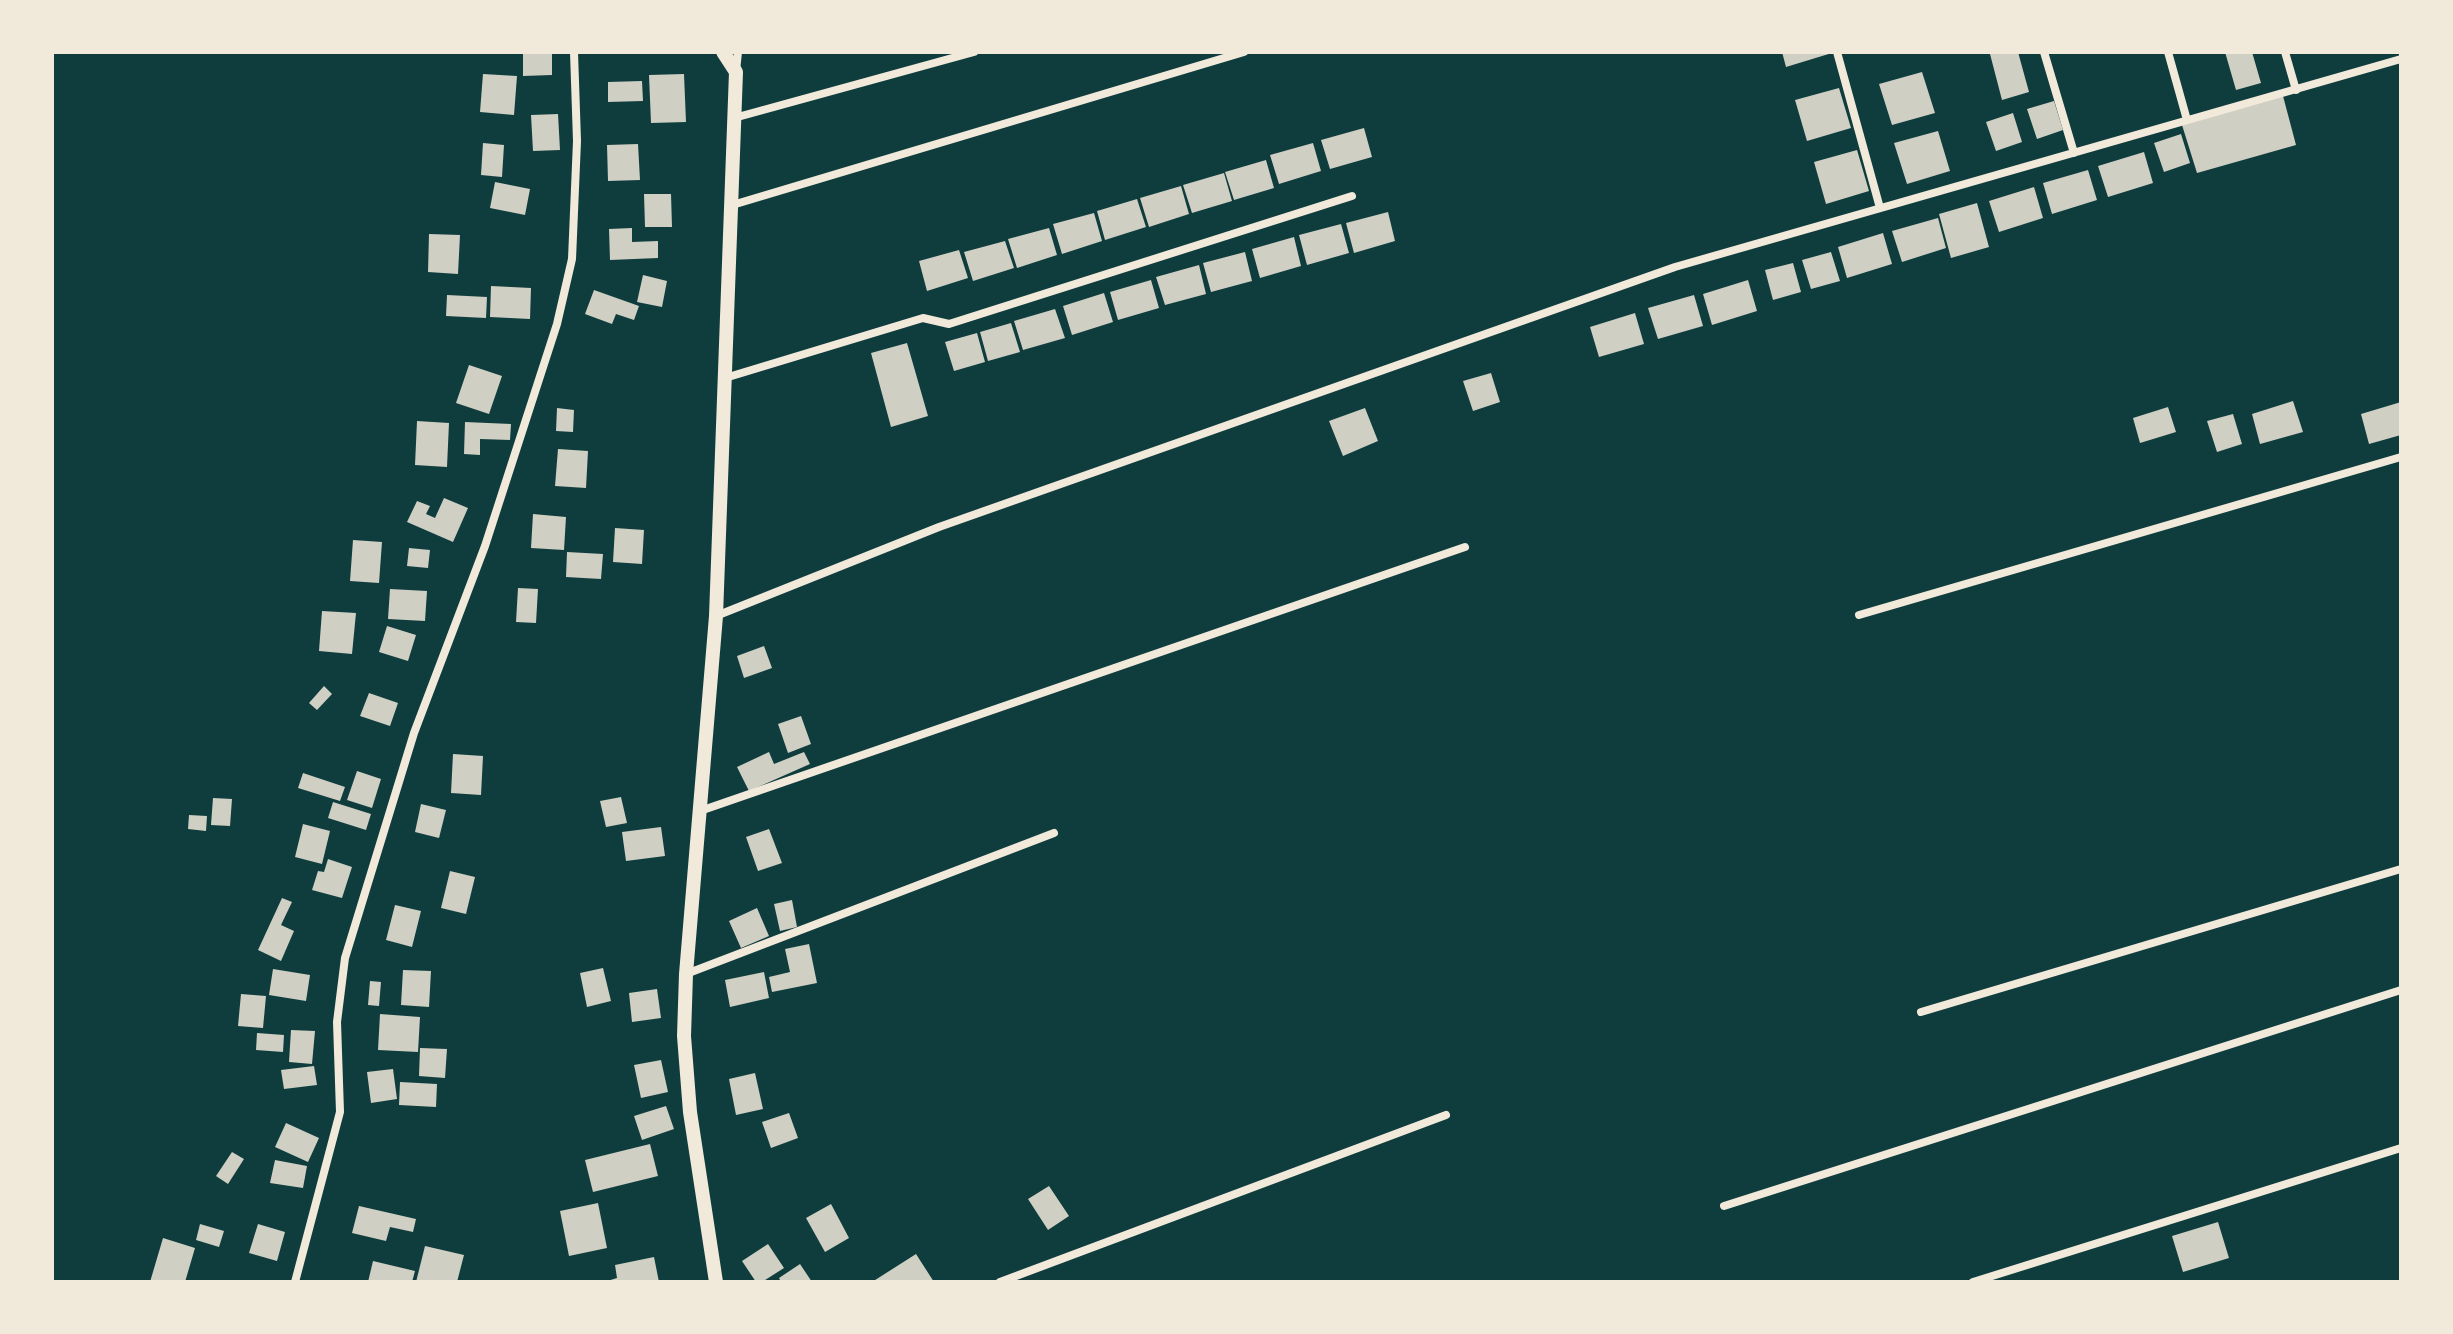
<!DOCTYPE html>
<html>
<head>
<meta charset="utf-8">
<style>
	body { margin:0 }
	#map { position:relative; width:2453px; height:1334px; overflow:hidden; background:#0f3d3e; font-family:"Golos Text",sans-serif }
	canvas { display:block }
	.frame { position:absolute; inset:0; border:54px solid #f1e9da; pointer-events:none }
</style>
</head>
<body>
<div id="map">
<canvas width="2453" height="1334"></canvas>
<div class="frame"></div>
</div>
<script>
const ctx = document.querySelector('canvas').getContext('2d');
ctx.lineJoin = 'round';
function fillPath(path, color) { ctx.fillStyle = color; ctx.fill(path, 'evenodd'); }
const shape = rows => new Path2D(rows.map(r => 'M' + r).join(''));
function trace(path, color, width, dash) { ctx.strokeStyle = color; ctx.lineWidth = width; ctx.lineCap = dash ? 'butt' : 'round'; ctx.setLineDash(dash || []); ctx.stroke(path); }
fillPath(shape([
	[523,52,552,52,552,75,523,76],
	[1782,52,1832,52,1832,53,1786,67],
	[2018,52,2029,92,2002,100,1990,54],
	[2225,52,2252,52,2261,83,2236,90],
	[1922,72,1935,113,1892,125,1879,84],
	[483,74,517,76,514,115,480,112],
	[684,74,686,122,651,123,649,75],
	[642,81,643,101,608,102,608,82],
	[1839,88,1851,128,1807,141,1795,100],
	[2283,96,2296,145,2197,173,2182,125],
	[2054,101,2063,130,2037,139,2027,109],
	[2013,113,2022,142,1996,151,1986,122],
	[558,114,560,150,533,151,531,115],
	[1364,128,1372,157,1330,169,1321,140],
	[1938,131,1950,171,1907,184,1894,143],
	[2181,134,2190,163,2164,172,2154,143],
	[483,143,504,145,502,177,481,175],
	[1313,143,1321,171,1279,184,1270,155],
	[638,144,640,180,608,181,607,145],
	[1857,150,1869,191,1826,204,1814,162],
	[2144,152,2153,183,2108,197,2098,166],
	[1266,160,1274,188,1234,200,1225,172],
	[2088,170,2097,200,2052,214,2043,183],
	[1224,173,1232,201,1192,213,1183,185],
	[495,182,530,189,525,215,490,208],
	[1181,186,1189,214,1149,227,1140,198],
	[2034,187,2043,218,1999,232,1989,201],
	[644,194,671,194,672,227,645,227],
	[1137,199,1146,227,1105,240,1097,211],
	[1977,203,1989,247,1951,258,1939,214],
	[1388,212,1395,241,1354,253,1346,223],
	[1094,213,1102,241,1062,254,1053,224],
	[1938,218,1946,248,1902,262,1892,231],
	[1341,224,1349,253,1307,265,1299,235],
	[632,228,632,242,658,241,658,258,610,260,609,229],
	[1049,228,1057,255,1017,268,1008,239],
	[1883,233,1892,264,1847,278,1838,247],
	[429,234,460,235,458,274,428,272],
	[1294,237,1301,266,1260,278,1252,249],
	[1005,241,1014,268,973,281,964,252],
	[959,250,968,278,927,291,919,261],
	[1245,252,1252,281,1211,292,1203,263],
	[1831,252,1840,281,1811,289,1802,260],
	[1793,263,1801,292,1773,300,1765,270],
	[1199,265,1206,294,1165,305,1156,277],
	[643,275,667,281,662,307,637,302],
	[1151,280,1159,308,1118,320,1110,292],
	[1748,280,1757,311,1712,325,1703,294],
	[491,286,531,288,530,319,490,317],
	[594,290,639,306,634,320,616,314,612,324,585,314],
	[1104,293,1113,322,1072,335,1063,306],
	[447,295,487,297,486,318,446,316],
	[1694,295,1703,326,1658,339,1648,308],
	[1055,309,1065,338,1023,350,1014,321],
	[1635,313,1644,344,1599,357,1590,327],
	[1011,323,1020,352,988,361,980,332],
	[977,333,985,362,954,371,945,342],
	[907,343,928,416,891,427,871,353],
	[469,365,502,376,489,414,456,403],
	[1491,373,1500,402,1473,411,1463,381],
	[2293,401,2303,432,2260,444,2252,414],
	[2401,402,2401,435,2369,444,2361,414],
	[2168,407,2176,432,2140,443,2133,418],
	[557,408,574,410,573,432,556,431],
	[1365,408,1378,441,1343,456,1329,421],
	[2233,414,2242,444,2217,452,2207,421],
	[417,421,449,423,447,467,415,465],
	[465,422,511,424,510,440,480,439,480,455,464,454],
	[558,449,588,451,586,488,555,486],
	[444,498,468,508,453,542,407,522,417,501,430,506,426,514,435,518],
	[533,514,566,517,564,550,531,548],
	[615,528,644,530,642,564,613,562],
	[353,540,382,542,379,583,350,581],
	[409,548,430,550,428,568,407,566],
	[567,552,603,554,601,579,566,577],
	[518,588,538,589,536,623,516,622],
	[390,589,427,591,425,621,388,619],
	[322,611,356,613,352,654,319,651],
	[387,626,416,635,408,661,379,652],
	[764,646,772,668,744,678,737,656],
	[324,686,332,694,317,710,309,703],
	[369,693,398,703,390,726,360,716],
	[801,716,811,744,788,753,778,724],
	[769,752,774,764,804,752,810,764,749,791,737,767],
	[453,754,483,756,481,795,451,793],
	[357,771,381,779,372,808,347,800],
	[303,773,345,787,340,801,298,788],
	[621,797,627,823,606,827,600,801],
	[213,798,232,799,230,826,211,825],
	[333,802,371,814,366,830,328,818],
	[421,804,446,810,439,838,415,832],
	[189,815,207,816,206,831,188,829],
	[303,824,330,831,322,864,295,857],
	[661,827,665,856,626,861,622,832],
	[769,829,782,863,758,871,746,837],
	[328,859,352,867,342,898,312,890,318,871,324,872],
	[450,871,475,877,466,914,441,908],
	[282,898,292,902,281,925,294,931,281,961,258,950],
	[792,900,797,927,780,931,774,904],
	[395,905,421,911,412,947,386,940],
	[757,908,769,936,741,948,729,921],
	[809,944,817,983,772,992,769,977,790,972,785,949],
	[603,968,611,1001,587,1007,580,973],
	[273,969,310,975,306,1001,269,995],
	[403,970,431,971,429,1007,401,1005],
	[764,972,769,998,730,1007,725,980],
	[370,981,381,982,379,1006,368,1005],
	[657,989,661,1018,632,1022,629,993],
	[241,994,266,996,263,1028,238,1026],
	[380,1014,420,1017,418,1052,378,1050],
	[291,1030,315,1031,312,1064,289,1062],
	[257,1033,284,1035,283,1052,256,1050],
	[420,1048,447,1049,445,1078,419,1076],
	[661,1060,668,1092,641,1098,634,1065],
	[314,1066,317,1085,284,1089,281,1070],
	[393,1069,397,1099,371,1103,367,1072],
	[755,1073,763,1109,736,1115,729,1079],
	[400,1082,437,1084,436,1107,399,1105],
	[666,1106,674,1129,642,1140,634,1116],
	[789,1113,798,1138,771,1148,762,1122],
	[286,1123,319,1138,308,1162,275,1147],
	[650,1144,658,1176,593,1192,585,1160],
	[232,1152,244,1159,228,1184,216,1176],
	[275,1160,307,1166,303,1188,270,1183],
	[1049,1186,1069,1216,1048,1230,1028,1199],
	[598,1203,607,1248,569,1256,560,1211],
	[831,1204,849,1238,825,1252,806,1218],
	[359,1206,416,1219,413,1232,390,1227,386,1241,352,1233],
	[2218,1222,2229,1258,2183,1272,2172,1236],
	[200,1224,224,1231,219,1247,196,1240],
	[258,1224,285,1232,277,1261,249,1253],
	[163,1238,195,1248,185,1282,150,1282],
	[768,1244,784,1268,762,1282,756,1282,742,1261],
	[425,1246,464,1255,457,1282,416,1282],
	[916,1254,934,1282,872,1282],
	[654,1257,659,1282,604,1282,617,1278,615,1265],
	[373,1261,415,1271,412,1282,368,1282],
	[800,1264,812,1282,781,1282,779,1278]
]), '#cfcfc3');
trace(shape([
	[1837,52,1880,208],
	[2044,52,2074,153],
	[2168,52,2187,120],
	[2285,52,2296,90],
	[736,71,738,52],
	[734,118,974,52],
	[729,206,1244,52],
	[725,378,923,318,949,324,1352,196],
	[1859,615,2401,457],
	[716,616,939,527,1675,267,2401,59],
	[700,811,1465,547],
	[686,974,1054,833],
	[1921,1012,2401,869],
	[1724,1206,2401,990],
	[295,1282,340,1112,337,1022,345,958,414,733,485,546,557,324,572,259,577,141,574,52],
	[1000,1282,1446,1115],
	[1973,1282,2401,1148]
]), '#f1e9da', 8);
trace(shape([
	[716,1282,690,1112,684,1036,686,974,716,616,736,72,723,52]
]), '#f1e9da', 14);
</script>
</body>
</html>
